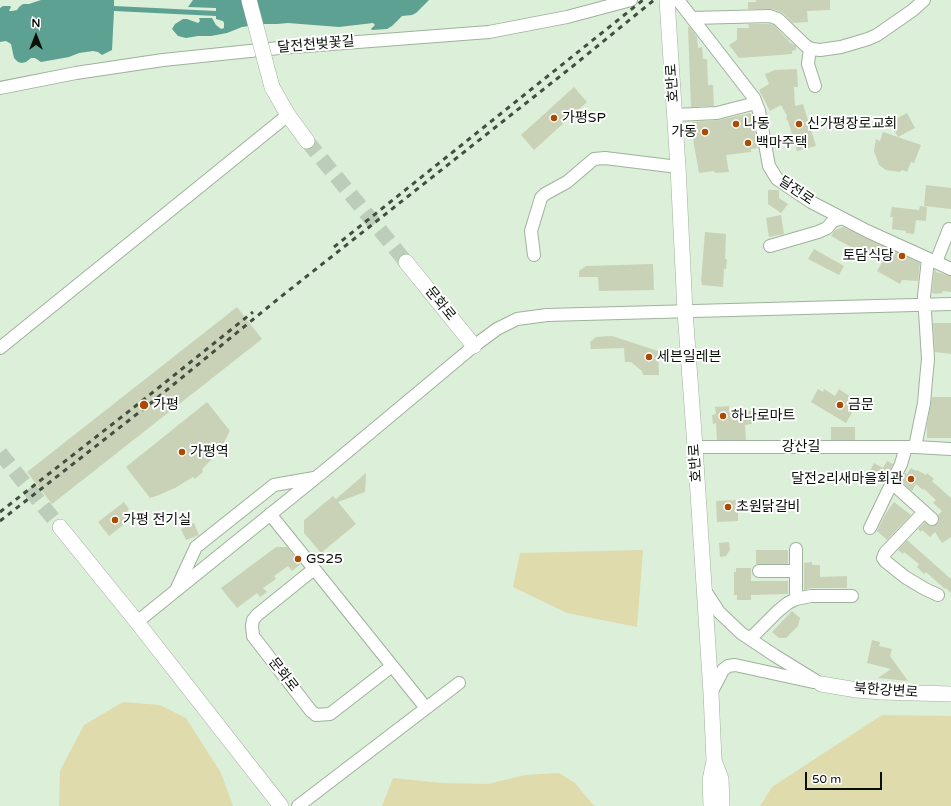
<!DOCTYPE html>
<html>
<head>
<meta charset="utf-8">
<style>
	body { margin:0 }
	#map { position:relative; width:951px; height:806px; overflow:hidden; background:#dcefd8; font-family:"Varela Round",sans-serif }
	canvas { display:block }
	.north { position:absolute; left:16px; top:16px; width:40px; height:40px; -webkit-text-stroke:3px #fff; paint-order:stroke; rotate:0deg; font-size:11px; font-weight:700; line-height:16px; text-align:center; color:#091008 }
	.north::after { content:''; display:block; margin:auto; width:14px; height:18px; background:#091008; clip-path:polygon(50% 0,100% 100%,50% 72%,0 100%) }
	.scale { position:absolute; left:805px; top:772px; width:77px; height:18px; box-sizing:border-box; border:2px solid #091008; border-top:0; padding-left:5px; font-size:12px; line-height:14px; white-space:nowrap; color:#091008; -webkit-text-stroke:3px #fff; paint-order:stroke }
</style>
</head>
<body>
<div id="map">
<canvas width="951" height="806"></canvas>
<div class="north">N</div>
<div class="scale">50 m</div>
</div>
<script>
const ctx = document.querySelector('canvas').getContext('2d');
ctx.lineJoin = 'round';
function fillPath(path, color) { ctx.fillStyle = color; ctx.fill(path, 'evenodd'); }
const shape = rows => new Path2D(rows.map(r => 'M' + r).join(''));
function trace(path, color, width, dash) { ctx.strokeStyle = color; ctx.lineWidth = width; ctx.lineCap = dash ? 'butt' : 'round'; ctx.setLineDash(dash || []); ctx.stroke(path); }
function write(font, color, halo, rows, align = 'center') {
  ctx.font = font + ' "Varela Round","Noto Sans KR",sans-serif'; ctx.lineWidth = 4; ctx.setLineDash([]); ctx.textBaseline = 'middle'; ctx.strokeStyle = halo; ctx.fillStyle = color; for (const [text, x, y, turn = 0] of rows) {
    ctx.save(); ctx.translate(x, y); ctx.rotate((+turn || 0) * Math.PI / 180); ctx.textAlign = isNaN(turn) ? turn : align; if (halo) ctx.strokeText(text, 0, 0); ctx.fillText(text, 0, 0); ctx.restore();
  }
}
fillPath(shape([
	[643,550,637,627,567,613,513,587,520,553],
	[123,702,160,705,186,718,221,773,233,806,59,806,60,771,84,725],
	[882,715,951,716,951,806,760,806,772,787],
	[559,773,575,783,594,806,382,806,393,778,443,783,488,784,525,775]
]), '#dfdbac');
fillPath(shape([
	[41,0,114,0,114,6,216,11,216,8,188,7,193,0,429,0,416,13,412,15,402,16,392,26,387,29,372,30,371,29,375,25,373,23,339,27,288,23,277,24,262,24,242,27,227,33,211,36,198,36,186,38,178,36,172,29,175,24,183,19,187,19,198,23,200,21,199,18,212,18,216,25,221,29,224,28,224,23,223,21,216,19,216,16,114,11,112,50,102,55,98,52,93,51,79,53,69,57,41,62,35,58,31,58,26,62,22,63,18,62,14,58,11,44,6,41,0,42,0,8,3,6,10,6,11,7,9,11,12,11,17,10,19,7,23,4,29,4]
]), '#5da192');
fillPath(shape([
	[756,0,830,0,830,10,807,11,808,22,793,23,783,13,773,9,748,9,748,2,756,2],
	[748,24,769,24,774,25,786,38,787,39,788,39,789,42,796,46,796,50,792,51,792,54,739,58,729,45,737,40,737,28,749,28],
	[688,27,690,27,697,37,698,48,702,47,703,59,707,59,708,85,713,85,714,106,691,107],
	[797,69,798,87,794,87,795,106,803,104,816,146,797,151,788,121,786,119,787,116,781,105,770,111,759,90,769,84,765,74,775,70],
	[574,87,587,102,534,150,521,135],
	[751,113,758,148,751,149,751,152,726,155,729,172,715,173,714,171,699,173,693,139,693,122,719,120],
	[907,113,915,128,898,137,890,122],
	[883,132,921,145,914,163,911,162,907,172,902,170,900,172,886,170,879,165,874,151,876,139,880,141],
	[926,185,951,188,951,209,924,206],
	[768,190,779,190,779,198,788,204,781,213,768,204],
	[920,206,927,207,926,221,916,220,914,234,906,233,906,231,892,229,893,217,890,217,892,207,919,210],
	[781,215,784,234,769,237,766,218],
	[843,227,920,263,918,281,902,280,900,284,877,271,882,262,867,257,866,258,858,256,860,252,831,236,835,230],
	[705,232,726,234,725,259,727,259,726,269,724,269,723,287,702,285,702,282,701,282],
	[814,249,844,266,839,275,808,259],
	[653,264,654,290,599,291,598,277,579,277,579,271,586,266],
	[934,270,936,271,936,272,951,276,951,292,943,291,942,293,936,294,932,293],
	[237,307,262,339,52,504,27,472],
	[933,323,951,323,951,354,935,352],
	[612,336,658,351,659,375,643,375,642,371,631,362,625,362,624,348,591,349,590,342,596,337],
	[818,389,823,392,824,389,835,396,839,389,851,397,849,402,856,406,846,423,811,402],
	[932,397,951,397,951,438,927,438,927,425],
	[207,402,230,431,221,448,215,456,202,469,203,472,195,479,193,477,175,488,159,495,150,498,126,467],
	[729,406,729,412,751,411,752,424,745,425,746,440,717,440,716,423,713,424,712,415,716,414,715,407],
	[831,427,855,427,855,440,831,440],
	[887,461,893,464,885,480,870,471,874,463,883,468],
	[911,468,916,471,917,470,926,475,927,473,934,479,932,481,951,498,951,537,942,543,935,532,930,537,922,530,921,532,918,529,925,522,931,526,937,524,939,520,938,515,942,511,933,503,936,500,924,489,923,490,916,484,912,491,901,481,905,473,907,474],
	[366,473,365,492,338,502,356,524,321,553,304,533,304,520,333,496,336,499],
	[738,500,738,521,717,522,716,501],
	[124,502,129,509,127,511,132,518,109,536,98,522],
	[894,502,911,515,887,540,877,531,886,513],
	[194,523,199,535,186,540,181,529],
	[907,540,951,579,951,593,946,588,945,589,926,572,924,574,917,567,919,564,904,552,903,554,898,550],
	[729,542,730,550,726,556,720,557,719,543],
	[276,547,287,547,301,564,292,571,288,566,274,576,276,579,263,588,267,592,260,597,257,593,237,608,221,588],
	[756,550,788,550,788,564,756,564],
	[812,562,812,565,820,565,820,577,847,576,847,588,811,588,804,590,804,563],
	[736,568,751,568,751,581,788,581,788,594,751,595,751,600,737,600,737,595,734,595,734,572,736,572],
	[792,611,800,618,798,626,786,638,779,638,772,632],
	[872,640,880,642,879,646,892,649,890,656,908,681,878,678,891,669,867,663]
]), '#c9d2b7');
trace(shape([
	[307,141,406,262],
	[0,453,60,527]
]), '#bcceb9', 15, [15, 8]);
const minor = shape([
	[678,0,754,98,759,111,769,166,777,179,811,202,867,231,951,269],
	[692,18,770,16,778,19,806,46,812,49,820,50,841,47,868,39,877,35,913,10,924,0],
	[810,48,808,64,815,86],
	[0,88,76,73,163,60,279,48,489,32,567,17,631,0],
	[675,115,717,113,756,103],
	[770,246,818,232,827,228,833,221,842,218],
	[534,255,531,231,541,198,545,194,567,182,594,159,605,158,678,167],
	[936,262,949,229],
	[0,348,288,115],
	[695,447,915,447,951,449],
	[915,447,924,403,926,380,928,359,924,296,928,259],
	[892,483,932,519],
	[924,512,885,553,883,558,885,561,905,577,925,589,938,595],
	[270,514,426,708],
	[870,528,901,464,906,447],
	[796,549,796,599],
	[314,569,257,615,253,620,252,626,253,636,311,711,316,715,330,714,392,666],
	[759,571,796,571],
	[177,588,196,547,274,485,314,478],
	[704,589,719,612,741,633,774,655,821,684],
	[137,622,329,467,474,346,497,329,517,319,547,315,951,304],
	[750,639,778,611,788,603,796,599,811,596,852,596],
	[711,693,723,670,728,666,735,665,813,682],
	[298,806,459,683]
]);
const major = shape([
	[667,0,678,167,685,311,695,447,711,693,714,760,721,779,722,806],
	[272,87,288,115,307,141],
	[406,262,474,346],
	[60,527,137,622,281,806],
	[821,684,857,690,882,692,951,694],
	[711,806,710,780,714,761]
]);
trace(minor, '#9fb29c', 14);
trace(major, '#9fb29c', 16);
trace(minor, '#fff', 12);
trace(major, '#fff', 15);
trace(shape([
	[334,247,643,0],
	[0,512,142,401,253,312],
	[0,521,146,407,278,299,573,66,654,0]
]), '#434d41', 3, [5, 5]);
const majorBridge = shape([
	[249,0,272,87]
]);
trace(majorBridge, '#9fb29c', 16, []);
trace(majorBridge, '#fff', 15);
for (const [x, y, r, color] of [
	[554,118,4,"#ab4b02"],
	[736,124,4,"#ab4b02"],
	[799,124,4,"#ab4b02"],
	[705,132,4,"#ab4b02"],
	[748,143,4,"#ab4b02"],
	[902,256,4,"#ab4b02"],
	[649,357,4,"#ab4b02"],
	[144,405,5,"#ab4b02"],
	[840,405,4,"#ab4b02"],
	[723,416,4,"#ab4b02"],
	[182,452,4,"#ab4b02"],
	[911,479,4,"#ab4b02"],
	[728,507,4,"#ab4b02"],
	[115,520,4,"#ab4b02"],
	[298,559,4,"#ab4b02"]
]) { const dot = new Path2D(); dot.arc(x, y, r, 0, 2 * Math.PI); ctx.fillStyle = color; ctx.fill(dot); trace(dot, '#fff', 1.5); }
write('14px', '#091008', '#fff', [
	["달전천벚꽃길",316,45,-5],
	["호반로",673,83,-94],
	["달전로",796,191,34],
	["문화로",440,304,51],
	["강산길",801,447],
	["호반로",696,463,-94],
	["문화로",283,675,52],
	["북한강변로",886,691,4]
]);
write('14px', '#091008', '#fff', [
	["가평SP",562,118],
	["나동",744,124],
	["신가평장로교회",807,124],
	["가동",697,132,"right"],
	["백마주택",756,143],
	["토담식당",894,256,"right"],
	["세븐일레븐",657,357],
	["가평",153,405],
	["금문",848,405],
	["하나로마트",731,416],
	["가평역",190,452],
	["달전2리새마을회관",903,479,"right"],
	["초원닭갈비",736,507],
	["가평 전기실",123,520],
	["GS25",306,559]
], 'left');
</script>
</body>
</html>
